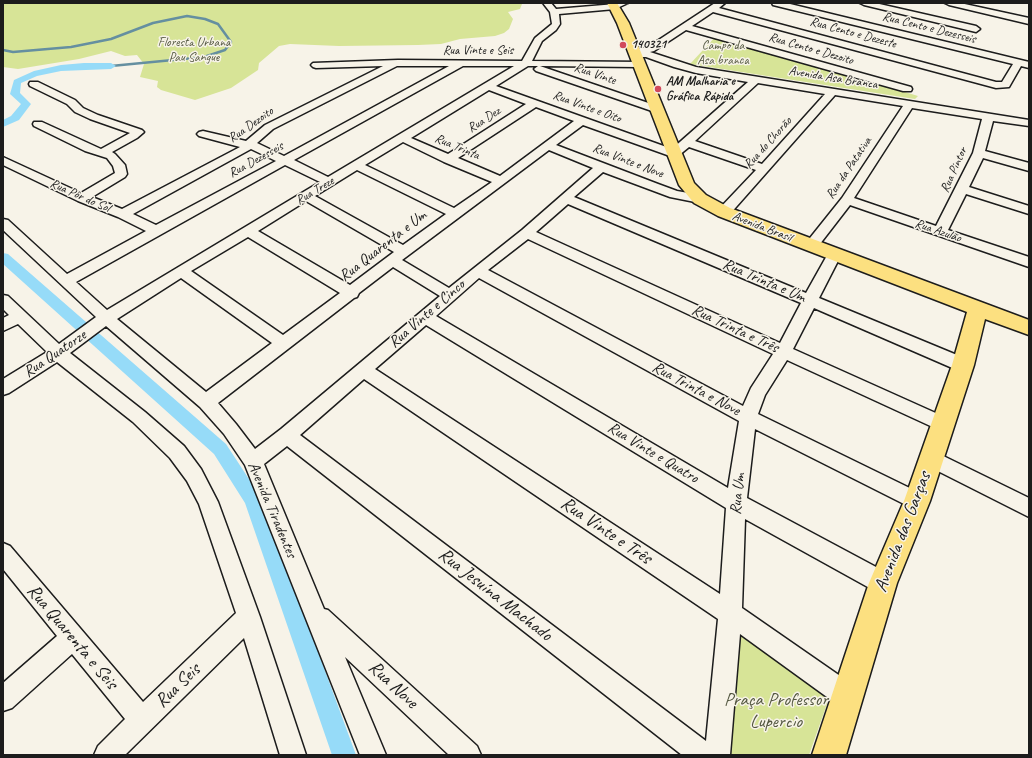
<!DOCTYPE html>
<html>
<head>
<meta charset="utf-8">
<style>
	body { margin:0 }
	#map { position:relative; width:1032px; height:758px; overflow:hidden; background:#f7f3e8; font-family:Caveat,sans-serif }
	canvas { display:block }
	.frame { position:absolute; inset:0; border:4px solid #1c1c1c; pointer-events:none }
</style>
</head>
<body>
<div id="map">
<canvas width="1032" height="758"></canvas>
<div class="frame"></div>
</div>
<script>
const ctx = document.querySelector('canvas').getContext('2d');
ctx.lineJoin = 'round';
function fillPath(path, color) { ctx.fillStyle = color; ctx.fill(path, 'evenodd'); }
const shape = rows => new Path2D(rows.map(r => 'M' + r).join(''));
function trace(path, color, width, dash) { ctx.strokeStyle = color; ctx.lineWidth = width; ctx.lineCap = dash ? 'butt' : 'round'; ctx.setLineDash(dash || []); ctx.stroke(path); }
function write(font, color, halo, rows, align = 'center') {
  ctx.font = font + ' Caveat,sans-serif'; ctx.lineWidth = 3; ctx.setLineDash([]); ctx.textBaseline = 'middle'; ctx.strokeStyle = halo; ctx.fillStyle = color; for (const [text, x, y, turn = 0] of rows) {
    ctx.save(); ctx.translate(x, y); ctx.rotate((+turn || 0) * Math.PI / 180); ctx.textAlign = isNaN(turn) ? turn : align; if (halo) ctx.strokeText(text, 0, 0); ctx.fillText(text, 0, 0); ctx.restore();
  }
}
fillPath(shape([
	[3,3,519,3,522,4,520,9,508,12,513,19,509,29,504,33,495,36,460,39,441,44,418,45,339,46,290,44,279,46,259,63,258,70,231,88,195,100,161,90,157,87,158,81,140,77,144,64,137,55,125,56,111,51,79,59,18,69,3,67],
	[717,35,918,96,915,99,690,64],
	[737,631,825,694,827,704,809,755,728,755]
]), '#d7e497');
trace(shape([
	[3,50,13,52,71,47,111,39,153,23,187,16,205,19,218,24,231,42,225,50,204,57,111,66]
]), '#658fa0', 2.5);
fillPath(shape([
	[84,63,111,63,116,66,111,69,61,71,37,76,21,83,20,93,31,104,19,120,3,127,3,120,11,116,21,104,10,94,14,80,34,71,61,65,84,63],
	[3,253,8,254,226,444,262,499,356,755,332,755,245,503,214,454,3,264,3,253]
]), '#96dbf8');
const minor = shape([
	[543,3,551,3,556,9,628,3,615,9,559,14,560,24,556,30,542,41,532,61,642,62,644,64,639,67,540,66,660,107,661,109,656,112,652,111,536,71,534,69,538,66,528,66,496,86,672,149,748,82,696,73,674,67,646,57,635,57,630,54,633,50,648,47,715,3,725,3,719,8,996,82,1002,82,1013,64,773,5,772,3,786,3,1029,62,1029,68,1021,66,1009,87,996,88,713,12,692,26,911,87,912,89,911,91,903,91,686,30,654,51,650,52,696,67,1029,120,1029,126,993,121,985,151,1029,163,1029,171,983,158,969,187,1029,206,1029,214,966,194,948,230,1029,257,1029,267,850,205,816,249,811,250,806,249,804,246,806,243,842,198,903,106,835,95,729,215,724,216,719,215,717,212,719,209,756,170,689,147,678,156,670,156,583,125,556,145,658,184,677,191,705,196,706,199,705,202,700,203,670,197,603,172,574,197,806,293,829,252,834,250,839,252,841,255,819,298,969,360,971,365,969,370,963,371,957,370,814,308,793,349,949,419,952,424,949,429,943,432,937,429,787,360,765,395,758,414,924,495,927,501,924,507,917,510,910,507,755,429,747,498,891,575,894,583,891,591,883,594,875,591,745,519,742,608,856,687,859,696,856,705,847,708,838,705,740,634,730,755,682,755,287,446,264,464,324,609,328,610,477,746,481,755,449,755,345,657,386,755,360,755,245,465,224,434,200,407,106,326,70,353,145,412,184,446,201,469,218,502,260,617,306,755,280,755,244,638,125,755,94,755,98,746,125,719,72,654,12,708,3,711,3,683,57,636,3,569,3,543,10,546,143,702,236,613,199,504,187,481,170,458,133,422,57,362,9,393,3,395,3,379,47,352,18,324,3,331,3,318,9,315,3,309,3,295,8,296,59,344,96,317,3,230,3,219,8,220,67,274,146,231,118,217,78,201,3,165,3,157,81,193,115,173,113,166,107,158,85,151,34,126,33,124,34,122,42,122,101,149,130,133,90,119,75,112,67,104,30,86,29,84,30,82,38,82,75,100,83,108,98,115,142,130,144,132,137,138,112,152,115,154,125,165,127,174,125,177,92,197,122,209,240,147,199,136,197,134,199,132,203,131,246,141,265,125,383,66,316,68,313,67,311,65,313,63,398,60,522,61,535,38,552,24,550,12,543,3],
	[397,66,449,66,284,156,257,143,273,129,397,66],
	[463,66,514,66,328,177,294,160,463,66],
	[758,83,825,94,762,164,695,141,758,83],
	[489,90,526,104,448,154,411,138,489,90],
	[536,107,574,121,500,176,458,158,536,107],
	[912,108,982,119,973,153,936,226,854,198,912,108],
	[403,142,444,162,492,182,454,208,365,165,403,142],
	[251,149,276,161,156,225,133,214,251,149],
	[549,150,593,168,522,230,449,288,402,260,549,150],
	[285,165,320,182,107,310,76,282,285,165],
	[357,170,446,214,403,245,315,196,357,170],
	[306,201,394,252,350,285,258,231,306,201],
	[568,204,801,303,780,343,536,232,568,204],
	[248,237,340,293,283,335,191,271,248,237],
	[528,239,773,354,751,388,743,406,488,270,528,239],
	[393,267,440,296,281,429,255,449,236,424,218,403,354,298,357,297,359,293,393,267],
	[181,278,272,343,206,392,117,319,181,278],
	[479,278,739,421,728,488,436,316,479,278],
	[426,325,726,508,720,594,375,369,426,325],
	[364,379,718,619,706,741,300,435,364,379],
	[860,3,875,3,976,26,980,29,976,32,864,5,860,3],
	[945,3,960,3,1029,18,1029,24,949,5,945,3],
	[931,450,1029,498,1029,517,924,464,922,458,924,452,931,450]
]);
const major = shape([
	[607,3,617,3,629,23,694,183,706,195,730,208,1029,320,1029,335,985,319,974,365,930,501,897,583,846,755,812,755,869,583,904,501,952,365,967,312,718,216,694,203,679,185,617,23,607,3]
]);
trace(minor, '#1c1c1c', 3);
trace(major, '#1c1c1c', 3);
fillPath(minor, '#f7f3e8');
fillPath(major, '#fce080');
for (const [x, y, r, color] of [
	[623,45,4,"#d1495b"],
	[658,89,4,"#d1495b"]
]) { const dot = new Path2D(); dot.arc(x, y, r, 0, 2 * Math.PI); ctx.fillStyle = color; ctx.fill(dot); trace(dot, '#f7f3e8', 1.5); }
write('13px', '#1c1c1c', '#f7f3e8', [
	["Rua Cento e Dezesseis",929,28,14],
	["Rua Cento e Dezeste",853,33,15],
	["Rua Cento e Dezoito",811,49,16],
	["Rua Vinte e Seis",478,51],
	["Rua Vinte",595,74,19],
	["Avenida Asa Branca",833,78,9],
	["Rua Vinte e Oito",587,107,20],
	["Rua Dez",484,120,-33],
	["Rua Dezoito",251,125,-35],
	["Rua do Chorão",768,143,-48],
	["Rua Trinta",457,147,23],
	["Rua Dezesseis",256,160,-29],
	["Rua Vinte e Nove",628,161,21],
	["Rua da Patativa",849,168,-56],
	["Rua Pintor",954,170,-66],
	["Rua Treze",315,191,-31],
	["Rua Pôr do Sol",80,196,24],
	["Avenida Brasil",762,227,21],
	["Rua Azulão",938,231,19]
]);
write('13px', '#545841', '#f7f3e8', [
	["Floresta Urbana",194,43],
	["Pau Sangue",194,58],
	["Campo da",723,46],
	["Asa branca",723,61]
]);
write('bold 13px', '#1c1c1c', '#f7f3e8', [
	["140321",631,45],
	["AM Malharia e",666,82],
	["Gráfica Rápida",666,97]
], 'left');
write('16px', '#1c1c1c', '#f7f3e8', [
	["Rua Quarenta e Um",383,246,-38],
	["Rua Trinta e Um",764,281,23],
	["Rua Vinte e Cinco",427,314,-41],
	["Rua Trinta e Três",735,329,25],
	["Rua Quatorze",55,354,-34],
	["Rua Trinta e Nove",696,389,28],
	["Rua Vinte e Quatro",653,453,31],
	["Rua Um",738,494,-84],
	["Avenida Tiradentes",272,510,67]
]);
write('19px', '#1c1c1c', '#f7f3e8', [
	["Rua Vinte e Três",606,531,34],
	["Avenida das Garças",903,532,-69],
	["Rua Jesuína Machado",495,595,38],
	["Rua Quarenta e Seis",72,637,50],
	["Rua Nove",393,685,43],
	["Rua Seis",178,686,-44]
]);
write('19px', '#545841', '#f7f3e8', [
	["Praça Professor",776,700],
	["Lupercio",776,722]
]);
</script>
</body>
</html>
